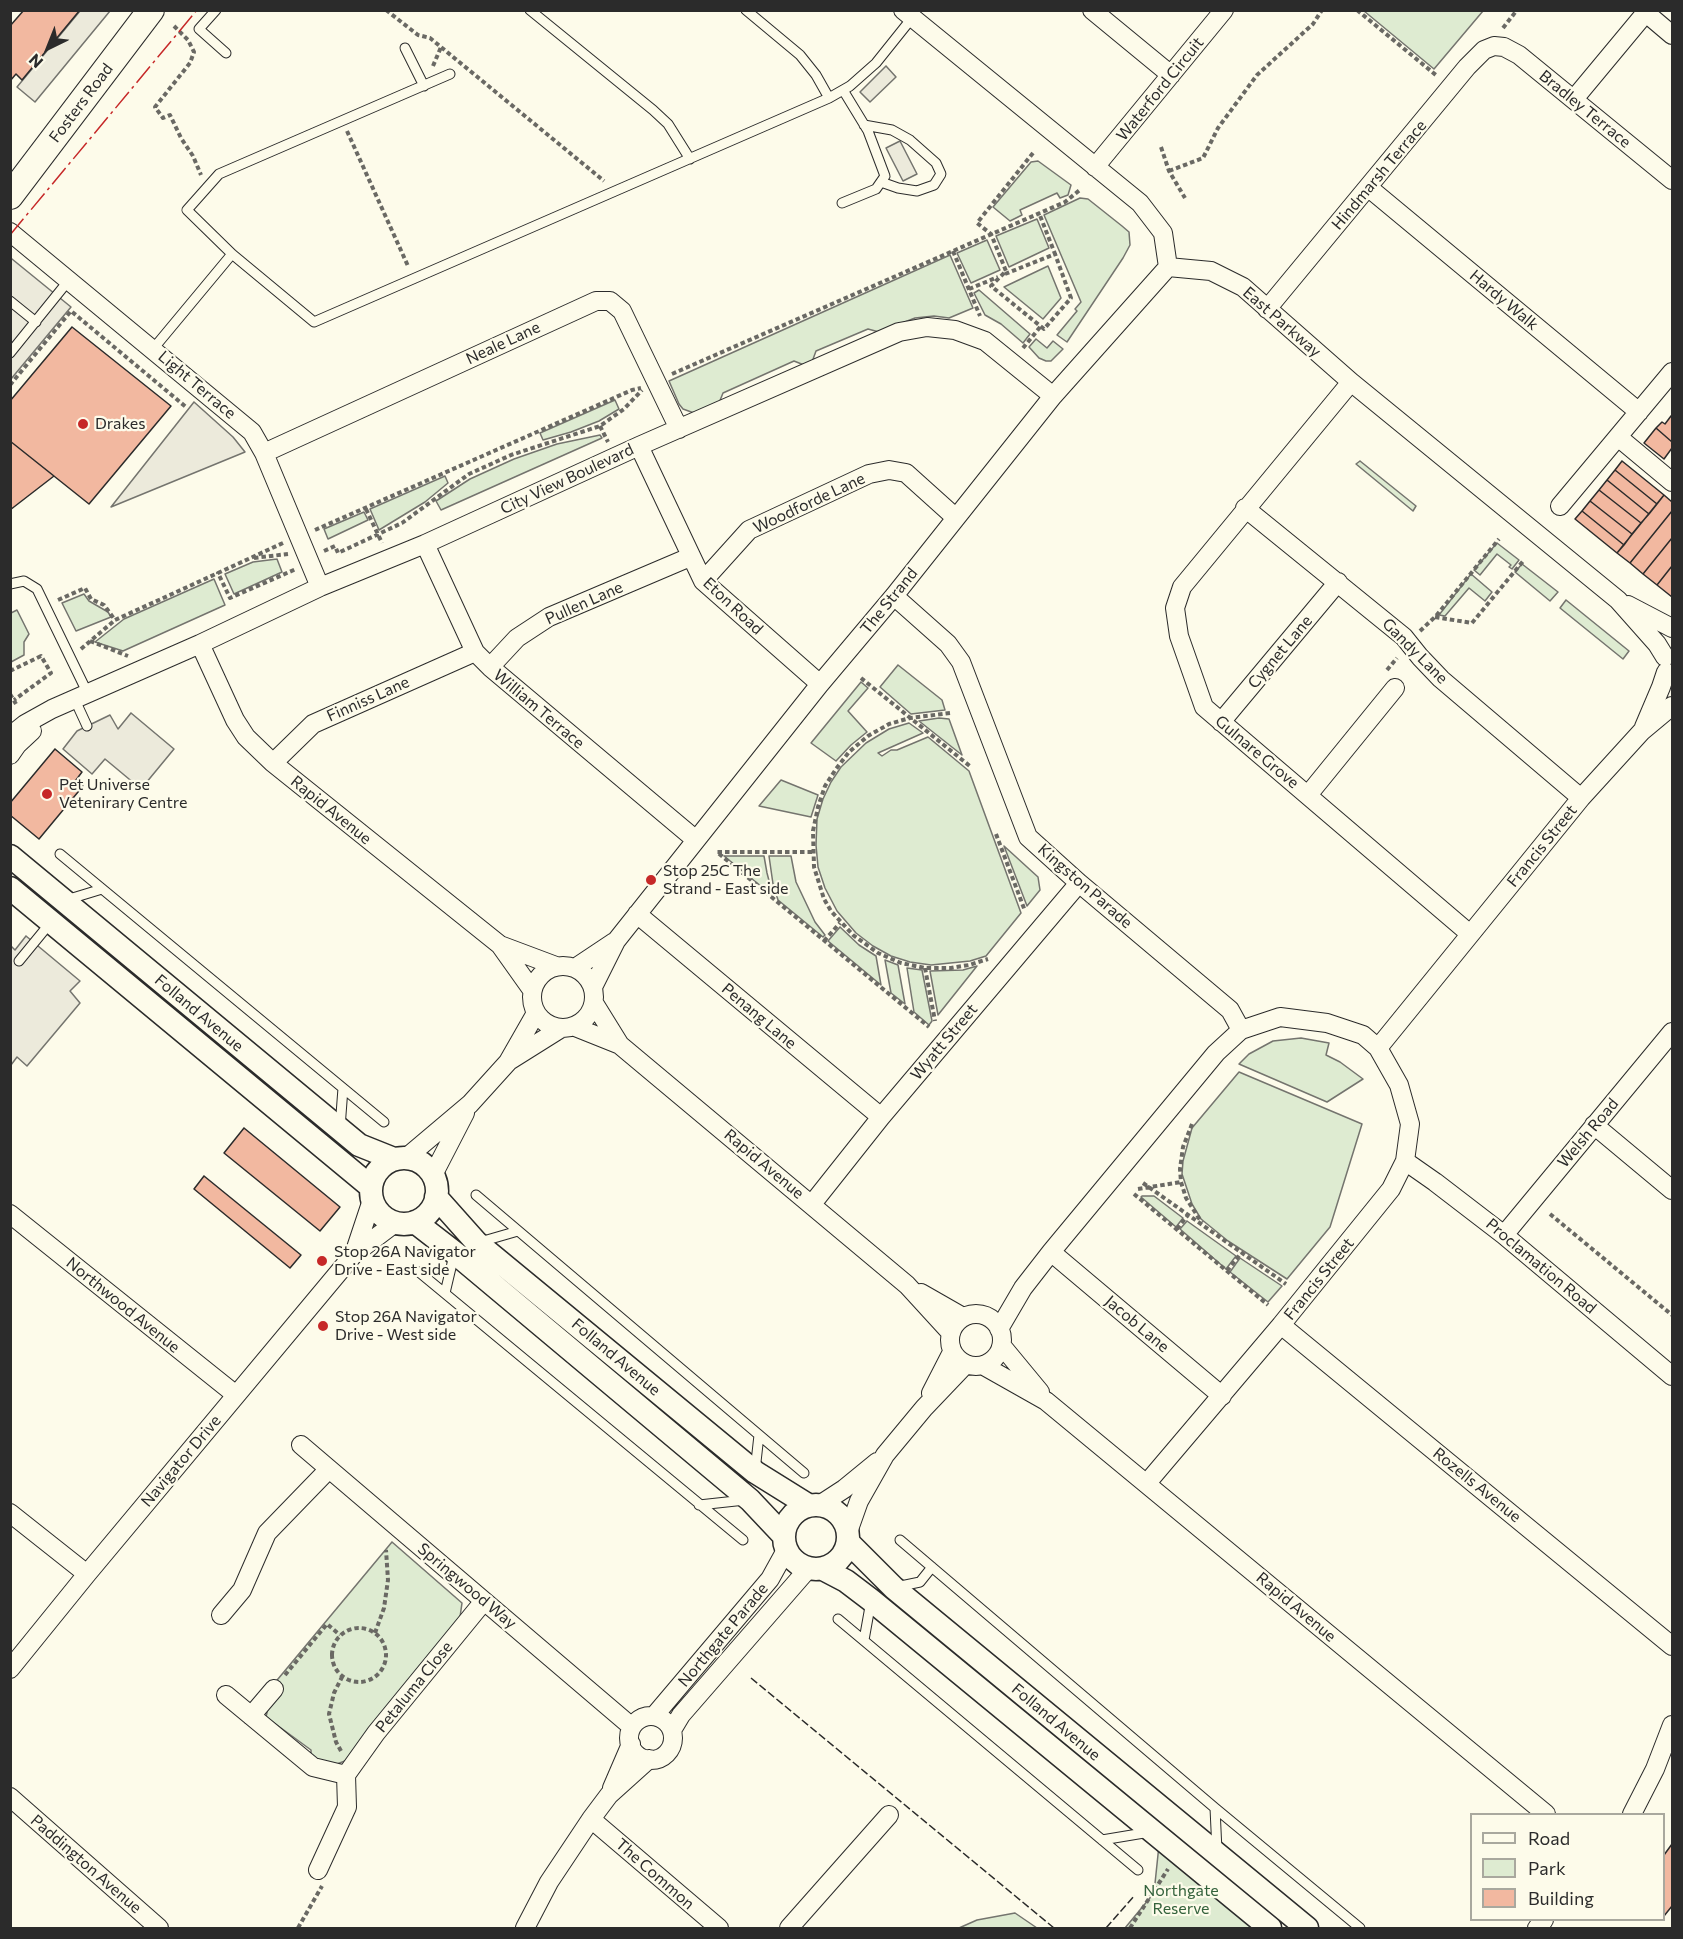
<!DOCTYPE html>
<html>
<head>
<meta charset="utf-8">
<style>
	body { margin:0 }
	#map { position:relative; width:1683px; height:1939px; overflow:hidden; background:#fdfbea; font-family:Commissioner,sans-serif }
	canvas { display:block }
	.frame { position:absolute; inset:0; border:12px solid #2b2b2b; pointer-events:none }
	.legend { position:absolute; left:1470px; top:1813px; width:195px; height:108px; box-sizing:border-box; background:#fdfbea; border:2px solid #a9a89e; margin:0; padding:8px 10px; list-style:none; font-size:18px; color:#2b2b2b }
	.legend li { display:flex; align-items:center; gap:12px; height:30px }
	.legend b { width:30px; border:2px solid #a9a89e }
	.north { position:absolute; left:18px; top:18px; width:60px; height:60px; -webkit-text-stroke:4px #fdfbea; paint-order:stroke; rotate:223deg; font-size:16px; font-weight:700; line-height:24px; text-align:center; color:#2b2b2b }
	.north::after { content:''; display:block; margin:auto; width:21px; height:27px; background:#2b2b2b; clip-path:polygon(50% 0,100% 100%,50% 72%,0 100%) }
</style>
</head>
<body>
<div id="map">
<canvas width="1683" height="1939"></canvas>
<div class="frame"></div>
<ul class="legend">
<li><b style="height:8px;background:#fdfbea"></b>Road</li>
<li><b style="height:16px;background:#deebd1"></b>Park</li>
<li><b style="height:16px;background:#f2b8a0"></b>Building</li>
</ul>
<div class="north">N</div>
</div>
<script>
const ctx = document.querySelector('canvas').getContext('2d');
ctx.lineJoin = 'round';
function fillPath(path, color) { ctx.fillStyle = color; ctx.fill(path, 'evenodd'); }
const shape = rows => new Path2D(rows.map(r => 'M' + r).join(''));
function trace(path, color, width, dash) { ctx.strokeStyle = color; ctx.lineWidth = width; ctx.lineCap = dash ? 'butt' : 'round'; ctx.setLineDash(dash || []); ctx.stroke(path); }
function write(font, color, halo, rows, align = 'center') {
  ctx.font = font + ' Commissioner,sans-serif'; ctx.lineWidth = 4.5; ctx.setLineDash([]); ctx.textBaseline = 'middle'; ctx.strokeStyle = halo; ctx.fillStyle = color; for (const [text, x, y, turn = 0] of rows) {
    ctx.save(); ctx.translate(x, y); ctx.rotate((+turn || 0) * Math.PI / 180); ctx.textAlign = isNaN(turn) ? turn : align; if (halo) ctx.strokeText(text, 0, 0); ctx.fillText(text, 0, 0); ctx.restore();
  }
}
const green = shape([
	[1364,11,1483,11,1434,69,1364,11],
	[1038,161,1071,185,1068,195,1060,198,1057,193,1020,210,1022,215,1010,221,993,207,1031,162,1038,161],
	[1080,198,1088,199,1122,226,1129,232,1130,245,1123,258,1067,342,1057,335,1077,311,1075,309,1081,302,1044,215,1080,198],
	[1037,219,1049,248,1009,267,996,236,1037,219],
	[987,240,1000,270,971,283,957,253,987,240],
	[950,255,973,308,949,318,934,316,915,318,879,332,868,329,816,351,812,362,804,365,794,361,723,393,719,403,694,413,683,409,679,404,669,381,950,255],
	[1048,266,1061,298,1043,319,1004,287,1048,266],
	[979,290,1030,334,1023,343,1001,324,985,315,974,293,979,290],
	[1036,339,1047,348,1053,341,1063,349,1051,361,1046,361,1039,358,1029,347,1036,339],
	[615,400,619,409,599,421,571,432,543,440,540,433,615,400],
	[600,435,602,438,441,510,436,501,470,479,514,459,557,444,600,435],
	[1360,461,1416,506,1413,511,1356,464,1360,461],
	[445,476,448,483,425,502,379,530,370,509,445,476],
	[364,512,368,520,328,539,324,529,364,512],
	[1497,543,1519,560,1512,569,1509,567,1511,565,1497,554,1480,575,1474,570,1497,543],
	[277,559,282,572,234,594,225,574,253,562,277,559],
	[1522,564,1558,592,1550,601,1515,572,1522,564],
	[1471,574,1492,592,1485,601,1469,588,1445,616,1439,615,1471,574],
	[214,579,225,605,123,651,95,642,124,619,214,579],
	[84,594,89,601,108,612,111,617,76,631,62,603,84,594],
	[1566,600,1629,651,1623,659,1560,608,1566,600],
	[17,610,29,634,24,642,24,655,11,662,11,613,17,610],
	[898,665,942,700,945,710,911,714,880,687,898,665],
	[861,682,868,688,848,711,867,732,851,745,836,761,811,743,861,682],
	[939,718,949,719,962,755,919,721,939,718],
	[909,723,923,733,878,753,882,756,891,750,897,750,928,737,969,771,1021,913,986,956,970,961,931,965,910,962,891,956,873,946,856,933,837,911,825,888,818,867,816,845,817,819,823,799,831,782,841,767,866,743,889,729,909,723],
	[781,780,818,795,811,817,759,806,781,780],
	[1004,846,1038,877,1040,890,1027,906,1004,846],
	[724,856,764,856,767,873,773,896,724,856],
	[769,856,791,856,796,882,815,922,825,935,823,937,778,900,773,884,769,856],
	[840,927,859,945,876,956,881,985,828,941,840,927],
	[885,960,898,965,905,1004,891,993,885,960],
	[977,966,938,1015,930,971,963,970,977,966],
	[907,968,922,970,932,1021,929,1025,914,1012,907,968],
	[1301,1038,1329,1043,1326,1055,1340,1062,1363,1079,1327,1102,1239,1064,1249,1054,1273,1041,1301,1038],
	[1239,1072,1362,1124,1330,1227,1287,1279,1228,1241,1201,1219,1192,1204,1182,1174,1183,1161,1192,1128,1239,1072],
	[1142,1196,1154,1196,1183,1218,1176,1227,1141,1197,1142,1196],
	[1187,1221,1236,1256,1226,1269,1180,1229,1187,1221],
	[1240,1258,1282,1286,1268,1302,1230,1272,1240,1258],
	[392,1542,462,1603,459,1624,350,1759,337,1764,311,1760,311,1750,266,1717,273,1685,392,1542],
	[1159,1845,1255,1928,1125,1928,1154,1893,1159,1845],
	[1015,1913,1037,1928,959,1928,977,1920,1015,1913]
]);
fillPath(green, '#deebd1');
trace(green, '#74746e', 1.5);
const parking = shape([
	[80,11,110,11,35,102,17,87,80,11],
	[886,66,896,77,870,102,860,92,886,66],
	[900,141,917,174,903,181,886,148,900,141],
	[12,259,71,307,11,379,10,261,12,259],
	[194,402,233,437,245,452,111,507,194,402],
	[131,713,174,749,141,789,105,759,92,774,63,749,77,731,110,715,118,729,131,713],
	[26,936,80,981,70,991,80,1003,27,1066,17,1057,11,1065,11,946,15,950,26,936]
]);
fillPath(parking, '#eceadb');
trace(parking, '#74746e', 1.5);
const building = shape([
	[24,10,80,10,22,80,16,74,10,81,10,26,24,10],
	[72,327,171,406,89,504,10,441,10,401,72,327],
	[1671,416,1672,417,1672,442,1656,428,1662,422,1665,424,1671,416],
	[1656,428,1672,442,1672,448,1664,459,1644,443,1656,428],
	[10,441,54,476,10,510,10,441],
	[1622,461,1664,495,1657,504,1615,470,1622,461],
	[1615,470,1657,504,1649,514,1607,480,1615,470],
	[1607,480,1649,514,1641,523,1599,490,1607,480],
	[1599,490,1641,523,1632,534,1590,501,1599,490],
	[1664,495,1672,502,1672,511,1630,563,1617,553,1664,495],
	[1590,501,1632,534,1624,545,1582,511,1590,501],
	[1582,511,1624,545,1617,553,1575,519,1582,511],
	[1672,511,1672,538,1643,574,1630,563,1672,511],
	[1672,538,1672,566,1657,585,1643,574,1672,538],
	[1672,566,1672,597,1657,585,1672,566],
	[55,749,82,772,76,780,83,786,39,839,10,815,10,803,55,749],
	[244,1128,340,1207,320,1231,224,1153,244,1128],
	[204,1176,301,1255,290,1268,194,1189,204,1176],
	[1672,1844,1672,1906,1664,1916,1664,1855,1672,1844]
]);
fillPath(building, '#f2b8a0');
trace(building, '#2b2b2b', 1.5);
const service = shape([
	[216,10,199,29,226,53],
	[530,10,653,110,668,124,690,159],
	[746,10,800,55,816,75,829,98],
	[405,48,424,86],
	[450,74,219,174,187,210,232,254,314,322,829,98,850,86,876,63,912,18],
	[864,125,892,130,910,140,936,163,941,174,934,185,917,191,898,188,881,182],
	[842,203,876,189,885,176,868,131,843,90],
	[10,301,36,322],
	[153,349,232,254],
	[10,353,69,280],
	[10,584,24,581,37,589,88,694],
	[75,700,87,726],
	[60,854,384,1122],
	[66,900,102,889],
	[19,961,51,922],
	[340,1128,343,1088],
	[476,1195,804,1473],
	[480,1242,518,1231],
	[419,1272,743,1540],
	[445,1293,454,1255],
	[755,1471,759,1435],
	[699,1505,745,1500],
	[900,1540,1215,1808,1360,1928],
	[896,1587,920,1582,932,1567],
	[838,1619,1138,1870],
	[864,1640,871,1601],
	[1215,1808,1217,1851],
	[1102,1840,1150,1832]
]);
const minor = shape([
	[903,10,1140,203,1163,233,1168,267,1211,271,1243,287,1351,382,1618,600,1657,644,1665,657],
	[1092,10,1171,75],
	[1646,13,1672,35],
	[1574,99,1648,10],
	[1095,167,1224,10],
	[1369,188,1639,412],
	[10,232,252,432,264,453,320,587],
	[1267,309,1467,67,1484,50,1494,46,1504,47,1519,55,1672,180],
	[1351,382,1182,587,1175,608,1179,636,1204,707,1470,934],
	[1618,437,1672,482],
	[639,446,703,581,820,684],
	[264,453,596,301,610,301,622,311,679,429],
	[1560,506,1672,372],
	[1245,508,1404,637,1420,657,1441,679,1581,798],
	[425,544,475,652,490,667,696,840],
	[703,581,749,530,869,474,889,470,906,473,956,518],
	[894,596,948,644,961,662,1028,837,1079,883,1230,1010,1241,1030],
	[1628,605,1672,628],
	[200,644,235,720,246,737,273,763,500,945,532,990],
	[490,667,517,638,549,617,690,557],
	[1221,722,1338,582],
	[1644,727,1661,687,1666,672],
	[10,736,25,724,52,709,200,644,320,587,425,544,639,446,899,332,927,327,955,330,985,341,1053,396],
	[10,755,17,745,32,731],
	[273,763,313,724,475,652],
	[1308,795,1395,688],
	[637,914,881,1117],
	[500,945,556,966],
	'532 997a31 31 0 1 1 62 0a31 31 0 1 1-62 0Z',
	[575,968,614,942],
	[593,987,616,941,820,684,894,596,1053,396,1168,267],
	[594,1003,620,1045],
	[575,1027,620,1045,907,1285,950,1332],
	[1378,1048,1581,798,1642,731,1672,706],
	[509,1061,560,1029],
	[1594,1125,1672,1190],
	[406,1158,470,1104,508,1062,536,1013],
	[1405,1161,1435,1182,1504,1235,1672,1376],
	[433,1175,465,1113],
	[812,1204,881,1117,1079,883],
	[10,1214,236,1395],
	[1504,1235,1672,1032],
	[1051,1252,1222,1396],
	[354,1254,372,1200],
	[921,1293,963,1317],
	'950 1340a26 26 0 1 1 52 0a26 26 0 1 1-52 0Z',
	[1281,1325,1672,1646],
	[999,1329,1023,1288,1051,1252,1216,1053,1241,1030,1280,1017,1327,1023,1363,1035,1378,1048,1399,1085,1410,1124,1405,1161,1391,1189,1281,1325,1147,1483],
	[1002,1346,1040,1392],
	[984,1366,1046,1401,1546,1814],
	[931,1393,952,1352],
	[301,1445,632,1727],
	[821,1504,844,1489,877,1462],
	[10,1513,87,1574],
	[848,1532,859,1501,885,1455,924,1408,965,1365],
	[221,1615,242,1590,267,1533,329,1469],
	[10,1669,87,1574,354,1254,395,1223],
	[226,1695,313,1767,346,1775,376,1733,484,1601],
	[251,1716,274,1689],
	[654,1716,770,1579,786,1550],
	'629 1738a22 22 0 1 1 44 0a22 22 0 1 1-44 0Z',
	[672,1730,681,1715,808,1569],
	[612,1788,631,1744],
	[10,1797,159,1928],
	[1632,1814,1655,1769,1672,1725],
	[591,1819,719,1928],
	[318,1870,347,1807,346,1775],
	[525,1928,549,1882,591,1819,609,1795,649,1759],
	[789,1928,889,1815],
	[1537,1928,1544,1920]
]);
const tertiary = shape([
	[10,856,359,1145,394,1159],
	[10,888,371,1187],
	'371 1191a33 33 0 1 1 66 0a33 33 0 1 1-66 0Z',
	[436,1197,477,1243,755,1472,808,1505],
	[415,1222,455,1253,750,1500,783,1535],
	'784 1537a32 32 0 1 1 64 0a32 32 0 1 1-64 0Z',
	[848,1542,894,1588,1307,1928],
	[823,1569,846,1581,871,1600,1270,1928]
]);
const secondary = shape([
	[10,196,151,10]
]);
trace(service, '#2b2b2b', 11);
trace(minor, '#2b2b2b', 20);
trace(tertiary, '#2b2b2b', 25);
trace(secondary, '#2b2b2b', 28);
trace(shape([
	[386,10,418,35,430,38,604,181],
	[1357,10,1437,76],
	[174,26,188,40,194,52,190,63,155,107,163,118,170,115,181,138,193,156,201,175],
	[1503,28,1517,10],
	[433,66,441,47],
	[347,131,408,266],
	[1161,147,1169,171,1185,198],
	[1033,153,977,223,991,234,1006,271,991,286,1044,329,1071,298,1055,254],
	[1169,171,1203,158,1218,128,1257,75,1313,24,1322,10],
	[953,251,980,316],
	[1005,274,1055,254,1039,213],
	[969,289,998,277],
	[1023,348,1041,326],
	[672,374,1065,202,1081,189],
	[10,385,71,311,186,407],
	[600,426,608,442],
	[366,509,382,543],
	[315,530,632,390,641,388],
	[283,543,218,573,230,598,296,569],
	[324,551,335,546,338,553,402,523,469,474,511,455,600,426,624,409,642,390],
	[254,558,288,554],
	[58,600,85,588,91,599,104,605,115,620,218,573],
	[1435,617,1472,623,1524,560],
	[1420,631,1436,616,1499,539],
	[90,641,128,656],
	[81,649,115,620],
	[1387,670,1397,658],
	[10,671,41,656,51,673,14,700],
	[861,678,971,767],
	[10,694,16,704],
	[950,713,910,718,889,724,868,736,849,752,836,769,825,786,818,807,813,831,814,867,824,899,831,911,853,935,878,953,901,963,925,968,951,968,969,965,988,959],
	[996,834,1025,911],
	[812,852,717,852,929,1027],
	[824,941,840,923],
	[925,968,935,1021],
	[1192,1124,1183,1147,1180,1169,1181,1182,1186,1198,1202,1223],
	[1143,1183,1286,1284],
	[1138,1189,1181,1182],
	[1134,1194,1268,1305],
	[1550,1214,1672,1315],
	[1177,1229,1188,1215],
	[1227,1271,1241,1253],
	'332 1655a27 27 0 1 1 54 0a27 27 0 1 1-54 0Z',
	[375,1633,384,1608,388,1580,386,1550],
	[285,1675,327,1624,340,1635],
	[341,1751,336,1742,329,1714,334,1693,342,1677],
	[298,1928,322,1886],
	[1130,1928,1168,1869]
]), '#6a6964', 4, [4.5, 3]);
trace(service, '#fdfbea', 9);
trace(minor, '#fdfbea', 18);
trace(tertiary, '#fdfbea', 22);
trace(secondary, '#fdfbea', 26);
trace(shape([
	[751,1678,1054,1928],
	[1106,1928,1134,1896]
]), '#2b2b2b', 1.5, [8, 3]);
trace(shape([
	[10,235,197,10]
]), '#c62828', 1.5, [21, 4.5, 3, 4.5]);
for (const [x, y, r, color] of [
	[83,424,6,"#c62828"],
	[47,794,6,"#c62828"],
	[651,880,6,"#c62828"],
	[322,1261,6,"#c62828"],
	[323,1326,6,"#c62828"]
]) { const dot = new Path2D(); dot.arc(x, y, r, 0, 2 * Math.PI); ctx.fillStyle = color; ctx.fill(dot); trace(dot, '#fdfbea', 2); }
write('16px', '#2b2b2b', '#fdfbea', [
	["Waterford Circuit",1160,89,-51],
	["Fosters Road",81,103,-53],
	["Bradley Terrace",1585,109,39],
	["Hindmarsh Terrace",1379,175,-50],
	["Hardy Walk",1504,300,40],
	["East Parkway",1282,322,41],
	["Neale Lane",503,343,-25],
	["Light Terrace",197,385,40],
	["City View Boulevard",567,479,-25],
	["Woodforde Lane",809,503,-25],
	["The Strand",889,601,-51],
	["Pullen Lane",584,603,-24],
	["Eton Road",733,606,43],
	["Gandy Lane",1415,651,45],
	["Cygnet Lane",1280,652,-50],
	["Finniss Lane",368,699,-24],
	["William Terrace",539,709,40],
	["Gulnare Grove",1257,752,40],
	["Rapid Avenue",331,810,39],
	["Francis Street",1542,846,-51],
	["Kingston Parade",1085,886,41],
	["Folland Avenue",199,1013,40],
	["Penang Lane",759,1016,40],
	["Wyatt Street",944,1042,-50],
	["Welsh Road",1588,1133,-50],
	["Rapid Avenue",764,1164,40],
	["Proclamation Road",1541,1266,40],
	["Francis Street",1319,1279,-51],
	["Northwood Avenue",123,1305,39],
	["Jacob Lane",1137,1324,40],
	["Folland Avenue",616,1357,40],
	["Navigator Drive",181,1461,-50],
	["Rozells Avenue",1477,1485,39],
	["Springwood Way",467,1586,40],
	["Rapid Avenue",1296,1607,40],
	["Northgate Parade",723,1635,-50],
	["Petaluma Close",414,1687,-51],
	["Folland Avenue",1056,1722,40],
	["Paddington Avenue",86,1864,41],
	["The Common",655,1874,41]
]);
write('16px', '#2b2b2b', '#fdfbea', [
	["Drakes",95,424],
	["Pet Universe",59,785],
	["Vetenirary Centre",59,803],
	["Stop 25C The",663,871],
	["Strand - East side",663,889],
	["Stop 26A Navigator",334,1252],
	["Drive - East side",334,1270],
	["Stop 26A Navigator",335,1317],
	["Drive - West side",335,1335]
], 'left');
write('16px', '#34623c', '#fdfbea', [
	["Northgate",1181,1891],
	["Reserve",1181,1909]
]);
</script>
</body>
</html>
